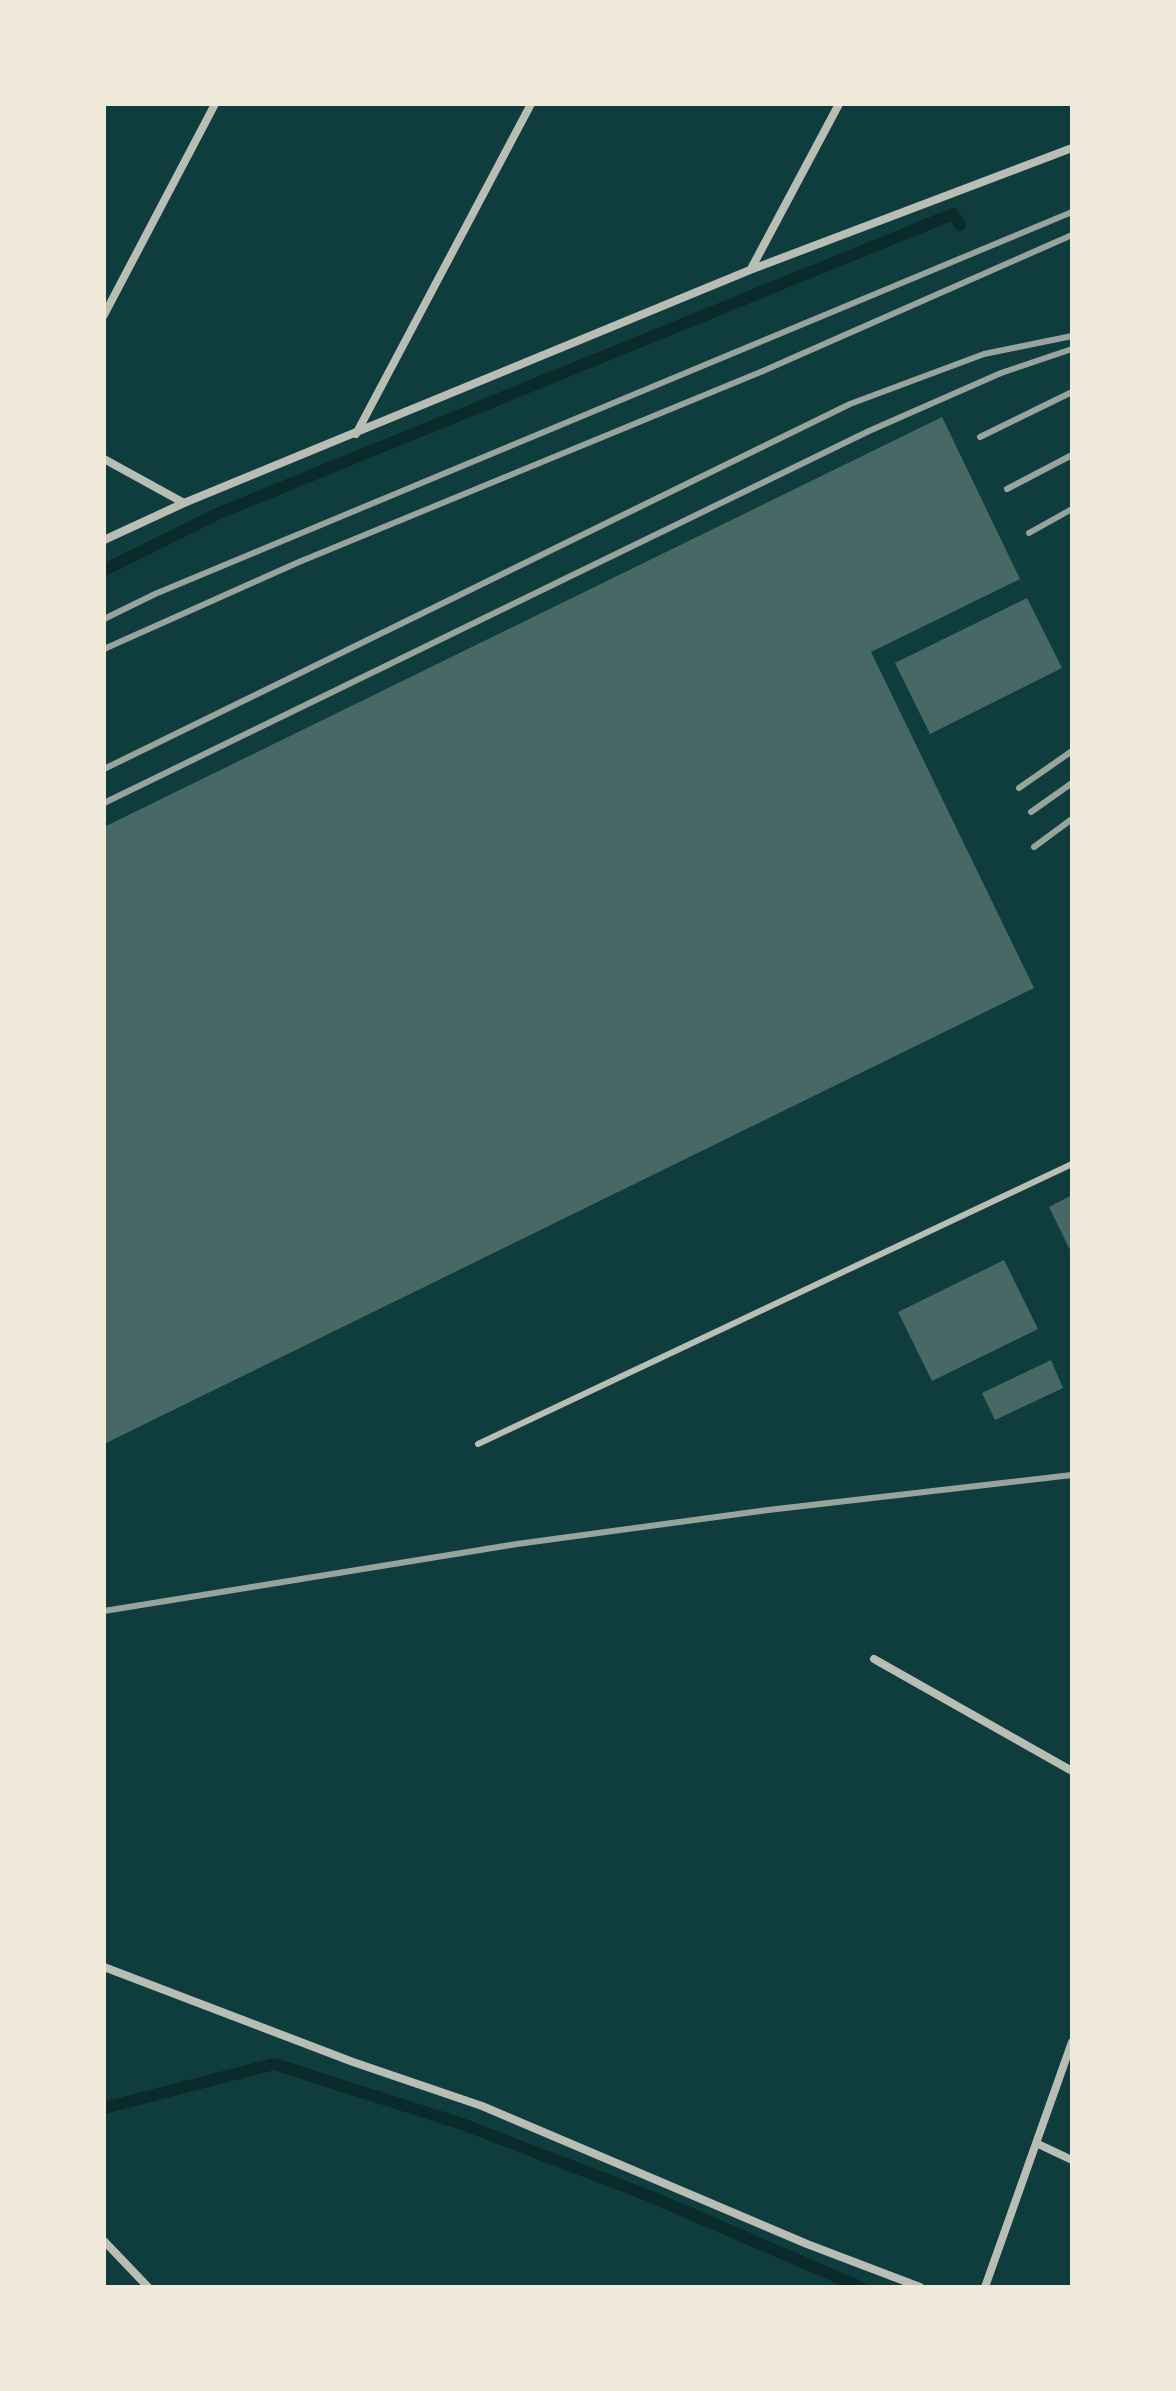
<!DOCTYPE html>
<html>
<head>
<meta charset="utf-8">
<style>
	body { margin:0 }
	#map { position:relative; width:1176px; height:2391px; overflow:hidden; background:#0f3d3e; font-family:Rubik,sans-serif }
	canvas { display:block }
	.frame { position:absolute; inset:0; border:106px solid #f1e9da; pointer-events:none }
</style>
</head>
<body>
<div id="map">
<canvas width="1176" height="2391"></canvas>
<div class="frame"></div>
</div>
<script>
const ctx = document.querySelector('canvas').getContext('2d');
ctx.lineJoin = 'round';
const shape = rows => new Path2D(rows.map(r => 'M' + r).join(''));
function trace(path, color, width, dash) { ctx.strokeStyle = color; ctx.lineWidth = width; ctx.lineCap = dash ? 'butt' : 'round'; ctx.setLineDash(dash || []); ctx.stroke(path); }
function fillPath(path, color) { ctx.fillStyle = color; ctx.fill(path, 'evenodd'); }
trace(shape([
	[104,570,219,513,953,214,960,225],
	[104,2108,274,2064,462,2124,652,2197,860,2287]
]), '#0a2a2b', 12);
fillPath(shape([
	[942,417,1020,579,871,652,1034,988,104,1444,104,827],
	[1027,598,1062,668,930,734,895,663],
	[1072,1195,1072,1254,1049,1207],
	[1004,1260,1038,1329,932,1381,898,1312],
	[1051,1360,1063,1388,995,1420,982,1393]
]), '#486865');
trace(shape([
	[478,1444,1072,1164]
]), '#b8beb3', 6);
trace(shape([
	[751,269,839,104],
	[104,315,215,104],
	[356,434,531,104],
	[104,459,184,503],
	[104,540,184,503,750,270,1072,148],
	[874,1659,1072,1771],
	[104,1967,353,2062,482,2106,807,2244,920,2287],
	[1038,2144,1072,2160],
	[104,2241,148,2287],
	[985,2287,1072,2042]
]), '#b8beb3', 8);
trace(shape([
	[980,437,1072,392],
	[1007,489,1072,455],
	[1029,533,1072,509],
	[104,619,155,594,1072,212],
	[104,649,299,562,763,371,1072,235],
	[104,769,850,404,984,354,1072,336],
	[1019,788,1072,751],
	[104,803,869,431,1001,373,1072,349],
	[1031,812,1072,783],
	[1034,847,1072,819],
	[104,1611,517,1544,768,1510,1072,1475]
]), '#97a49c', 6);
</script>
</body>
</html>
